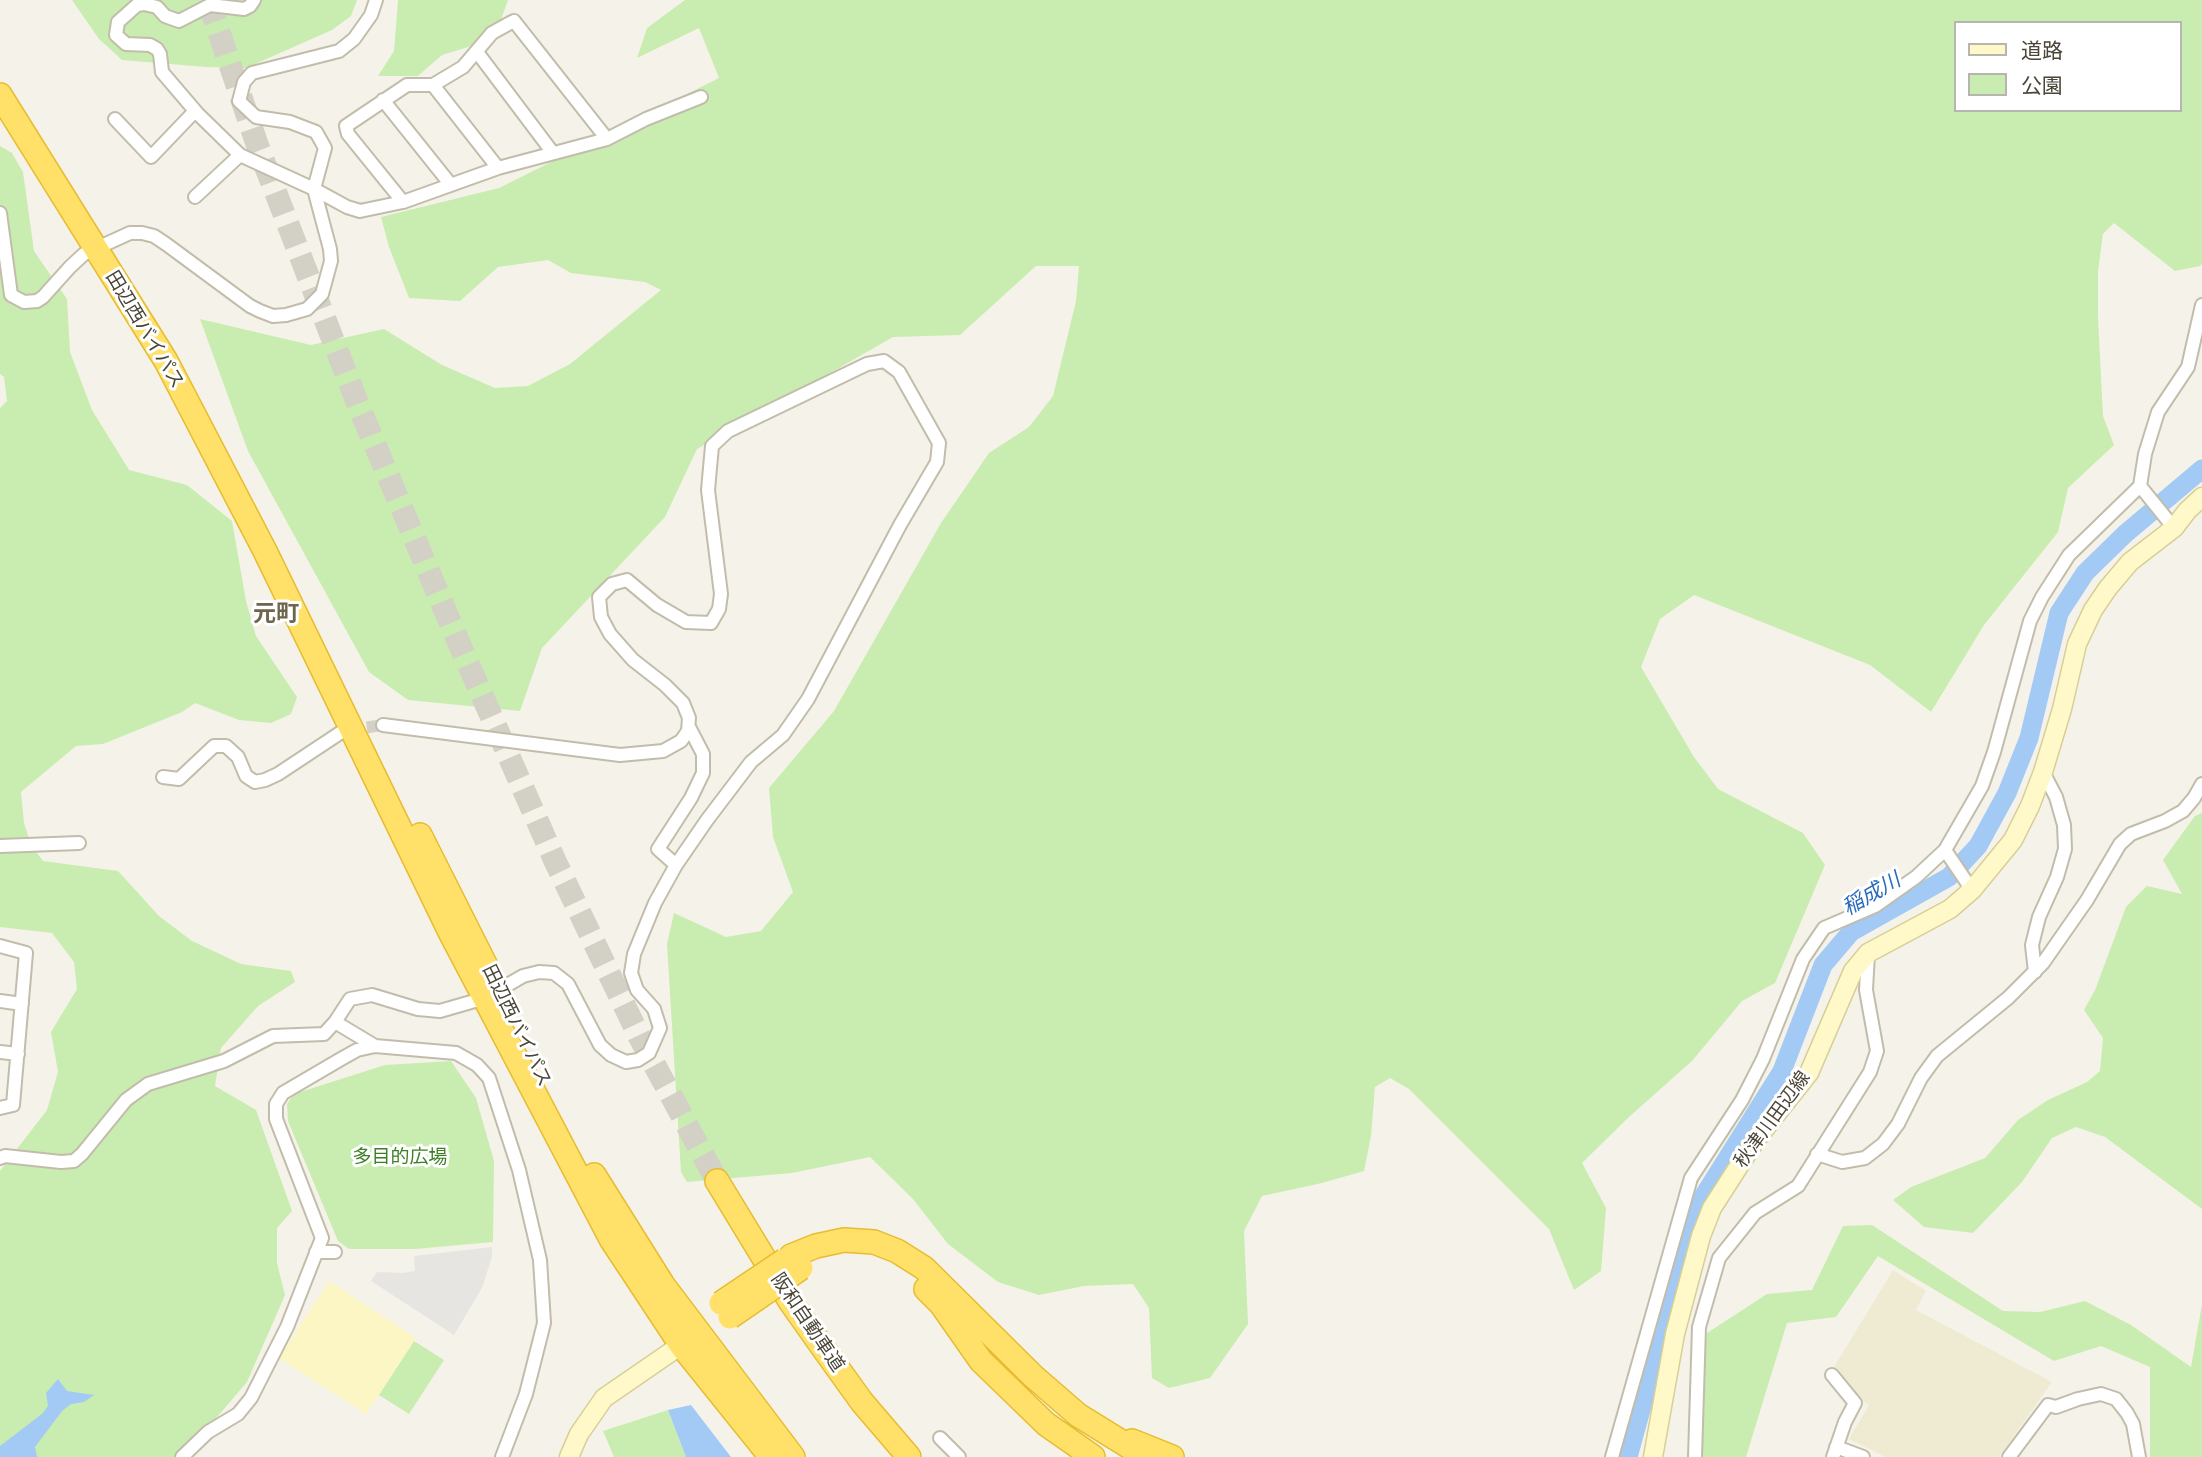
<!DOCTYPE html>
<html>
<head>
<meta charset="utf-8">
<style>
	body { margin:0 }
	#map { position:relative; width:2202px; height:1457px; overflow:hidden; background:#f5f3e9; font-family:"DM Sans","Noto Sans JP",sans-serif }
	canvas { display:block }
	.legend { position:absolute; left:1954px; top:21px; width:228px; height:91px; box-sizing:border-box; background:#fff; border:2px solid #b7b5af; margin:0; padding:9px 12px; list-style:none; font-size:21px; color:#4a4537 }
	.legend li { display:flex; align-items:center; gap:14px; height:35px }
	.legend b { width:35px; border:2px solid #b7b5af }
</style>
</head>
<body>
<div id="map">
<canvas width="2202" height="1457"></canvas>
<ul class="legend">
<li><b style="height:9px;background:#fff9c9"></b>道路</li>
<li><b style="height:19px;background:#c9ecb0"></b>公園</li>
</ul>
</div>
<script>
const ctx = document.querySelector('canvas').getContext('2d');
ctx.lineJoin = 'round';
function fillPath(path, color) { ctx.fillStyle = color; ctx.fill(path, 'evenodd'); }
const shape = rows => new Path2D(rows.map(r => 'M' + r).join(''));
function trace(path, color, width, dash) { ctx.strokeStyle = color; ctx.lineWidth = width; ctx.lineCap = dash ? 'butt' : 'round'; ctx.setLineDash(dash || []); ctx.stroke(path); }
function write(font, color, halo, rows, align = 'center') {
  ctx.font = font + ' "DM Sans","Noto Sans JP",sans-serif'; ctx.lineWidth = 6; ctx.setLineDash([]); ctx.textBaseline = 'middle'; ctx.strokeStyle = halo; ctx.fillStyle = color; for (const [text, x, y, turn = 0] of rows) {
    ctx.save(); ctx.translate(x, y); ctx.rotate((+turn || 0) * Math.PI / 180); ctx.textAlign = isNaN(turn) ? turn : align; if (halo) ctx.strokeText(text, 0, 0); ctx.fillText(text, 0, 0); ctx.restore();
  }
}
fillPath(shape([
	[1893,1270,1926,1291,1916,1310,2052,1382,1999,1457,1885,1457,1849,1439,1869,1405,1848,1390,1834,1367]
]), '#efebd2');
fillPath(shape([
	[72,0,357,0,351,16,332,30,246,68,206,67,122,60,99,39],
	[398,0,508,0,494,39,442,55,418,76,378,76,394,51],
	[685,0,2202,0,2202,264,2200,266,2175,271,2114,223,2103,234,2098,271,2098,318,2103,416,2114,445,2068,488,2058,532,1984,625,1931,712,1870,665,1694,595,1660,619,1641,667,1694,757,1718,789,1803,833,1825,865,1775,983,1742,1001,1692,1061,1629,1117,1582,1163,1606,1208,1601,1271,1574,1290,1549,1229,1409,1089,1390,1078,1375,1087,1371,1136,1364,1171,1322,1183,1262,1196,1244,1231,1248,1324,1210,1378,1169,1388,1152,1378,1149,1308,1133,1284,1084,1286,1039,1295,998,1282,948,1244,913,1199,870,1157,792,1173,687,1182,681,1172,667,944,674,913,726,937,761,931,793,892,773,837,769,788,834,711,941,523,989,453,1029,427,1053,396,1076,301,1079,266,1036,266,960,335,893,337,697,449,665,517,542,648,520,711,408,700,369,672,248,451,200,319,311,345,384,329,442,365,495,388,528,386,570,364,661,290,645,282,571,273,548,260,498,267,460,301,409,298,389,247,381,217,499,188,719,78,699,28,637,58,647,28],
	[1955,23,2179,23,2179,110,1955,110],
	[0,146,12,153,23,172,34,251,67,299,70,352,92,410,129,470,187,485,232,521,246,601,256,636,297,697,291,714,271,723,239,720,195,703,182,712,103,744,76,746,21,792,24,823,31,845,43,861,118,871,159,916,192,941,241,964,291,971,295,982,258,1006,221,1048,215,1086,256,1110,292,1211,277,1228,277,1263,285,1295,247,1382,183,1457,0,1457,0,1171,47,1110,58,1072,51,1032,77,989,74,962,52,933,0,927,0,408,7,401,4,377,0,374],
	[2202,813,2202,1209,2105,1137,2076,1127,2052,1138,2022,1182,1973,1233,1924,1227,1893,1200,1911,1187,1985,1158,2018,1120,2048,1100,2087,1082,2100,1071,2103,1038,2084,1010,2095,990,2126,907,2147,886,2182,894,2163,860,2195,816],
	[451,1061,476,1098,494,1161,493,1242,415,1249,349,1249,338,1241,288,1121,287,1104,294,1094,385,1065],
	[1872,1225,2003,1311,2040,1312,2085,1301,2131,1325,2191,1367,2202,1304,2202,1457,2150,1457,2150,1367,2101,1346,2054,1361,1878,1256,1836,1317,1787,1323,1746,1457,1694,1457,1698,1391,1707,1333,1767,1294,1812,1290,1843,1226],
	[414,1341,444,1360,409,1414,379,1395],
	[668,1410,686,1457,614,1457,603,1431]
]), '#c9ecb0');
fillPath(shape([
	[329,1281,416,1338,366,1414,279,1358]
]), '#fbf6c4');
fillPath(shape([
	[492,1247,492,1257,482,1288,454,1335,371,1281,377,1272,403,1273,415,1271,414,1256]
]), '#e7e5e1');
fillPath(shape([
	[58,1379,67,1391,94,1395,84,1402,71,1404,62,1411,35,1447,37,1457,0,1457,0,1446,42,1414,48,1406,46,1393],
	[691,1405,731,1457,686,1457,668,1410]
]), '#a3c9f5');
trace(shape([
	[1628,1457,1682,1261,1701,1200,1782,1071,1823,965,1851,932,1949,877,1978,846,2007,793,2029,738,2059,613,2085,573,2125,534,2202,469]
]), '#a3c9f5', 19);
trace(shape([
	[349,730,383,725]
]), '#d3d0c5', 12, [12, 6]);
trace(shape([
	[208,0,258,147,359,407,455,634,555,861,639,1036,717,1181]
]), '#d3d0c5', 23, [23, 11]);
const street = shape([
	[254,0,250,6,244,9,210,5,179,21,165,16,157,7,144,4,137,5,118,22,116,35,126,44,150,45,157,49,160,54,162,72,197,113,240,155,314,189,347,207,360,211,403,202,498,168,607,139,646,119,701,97],
	[477,52,553,153],
	[433,85,498,168],
	[383,100,451,185],
	[115,119,151,157,195,111],
	[195,197,240,155],
	[403,202,348,134,346,126,407,85,433,85,463,67,492,33,510,23,514,21,607,139],
	[0,213,11,295,24,302,37,301,43,297,70,267,84,254,130,233,142,233,154,236,166,244,250,306,260,311,273,316,286,315,307,309,322,294,331,261,330,249,314,189,325,148,316,132,290,122,256,117,239,101,244,82,252,73,339,51,354,39,371,15,376,0],
	[2140,486,2174,528],
	[163,777,179,779,214,746,226,746,238,757,246,776,255,782,265,780,278,774,343,731],
	[0,846,79,843],
	[1945,850,1972,890],
	[676,865,658,849,691,798,703,773,703,754,689,727],
	[0,946,26,953,13,1105,0,1108],
	[2035,972,2032,945,2039,917,2057,877,2065,849,2064,825,2056,797,2043,772],
	[0,1001,22,1004],
	[335,1022,375,1046],
	[0,1052,18,1054],
	[1817,1154,1842,1162,1865,1158,1883,1144,1898,1124,1921,1078,1937,1056,2008,998,2043,963,2087,900,2120,844,2131,834,2165,821,2183,811,2194,798,2202,784],
	[0,1158,5,1156,61,1162,74,1161,82,1154,126,1100,148,1084,224,1061,273,1036,324,1034,335,1022,350,999,372,995,418,1009,440,1011,485,998,523,976,539,972,554,973,568,984,600,1045,611,1055,626,1062,638,1060,649,1053,660,1028,654,1009,637,990,631,973,634,954,655,903,676,865,707,820,751,762,783,735,808,699,900,525,937,462,939,443,899,372,884,361,867,364,728,431,712,446,708,490,721,594,719,609,711,623,686,622,657,605,627,580,612,584,599,597,601,617,610,634,633,660,665,685,683,703,689,718,688,731,681,741,663,751,620,755,383,725],
	[316,1252,335,1252],
	[1832,1375,1855,1403,1845,1422,1833,1457],
	[940,1438,959,1457],
	[1836,1447,1863,1457],
	[182,1457,208,1432,238,1414,251,1398,287,1327,322,1238,276,1119,276,1104,283,1093,341,1059,357,1050,375,1046,456,1053,477,1065,489,1078,519,1170,540,1260,544,1323,526,1394,502,1457],
	[1612,1457,1691,1178,1742,1100,1763,1059,1803,959,1824,928,1875,906,1916,877,1945,850,1982,786,1994,752,2030,621,2042,597,2069,555,2140,486,2145,454,2158,412,2188,367,2202,305],
	[1695,1457,1699,1327,1719,1258,1755,1213,1798,1186,1870,1072,1877,1051,1866,990,1868,954],
	[2009,1457,2048,1405,2056,1407,2078,1399,2101,1394,2116,1399,2127,1413,2133,1424,2139,1457]
]);
const secondary = shape([
	[569,1457,579,1434,604,1398,681,1345],
	[1653,1457,1675,1334,1701,1236,1712,1208,1755,1141,1809,1073,1853,971,1868,953,1950,909,1972,890,2013,840,2030,806,2043,772,2062,709,2077,644,2093,610,2108,588,2130,562,2174,528,2187,511,2202,497]
]);
const highway = shape([
	[0,95,166,361,265,551,451,934,611,1239,681,1345,771,1457],
	[420,835,496,986],
	[594,1175,663,1285,793,1457],
	[717,1181,790,1301,826,1352,862,1402,909,1457],
	[791,1256,816,1246,844,1240,874,1242,897,1251,924,1268,1033,1376,1078,1415,1146,1457],
	[926,1289,941,1304,981,1361,1046,1424,1093,1457],
	[1132,1441,1172,1457]
]);
trace(street, '#c2bdab', 16);
trace(secondary, '#d8cf96', 21);
trace(highway, '#e7bc31', 26);
trace(street, '#fff', 12);
trace(secondary, '#fff9c9', 18);
trace(highway, '#ffe16a', 23);
const highwayBridge = shape([
	[721,1303,785,1260],
	[730,1317,801,1268]
]);
trace(highwayBridge, '#e7bc31', 26, []);
trace(highwayBridge, '#ffe16a', 23);
write('19px', '#4a4537', '#fff', [
	["田辺西バイパス",144,330,59],
	["田辺西バイパス",516,1026,64],
	["秋津川田辺線",1773,1120,-54],
	["阪和自動車道",807,1323,56]
]);
write('19px', '#3c8025', '#fff', [
	["多目的広場",400,1158]
]);
write('italic 21px', '#286bbd', '#fff', [
	["稲成川",1872,895,-30]
]);
write('bold 23px', '#6d654d', '#fff', [
	["元町",276,615]
]);
</script>
</body>
</html>
